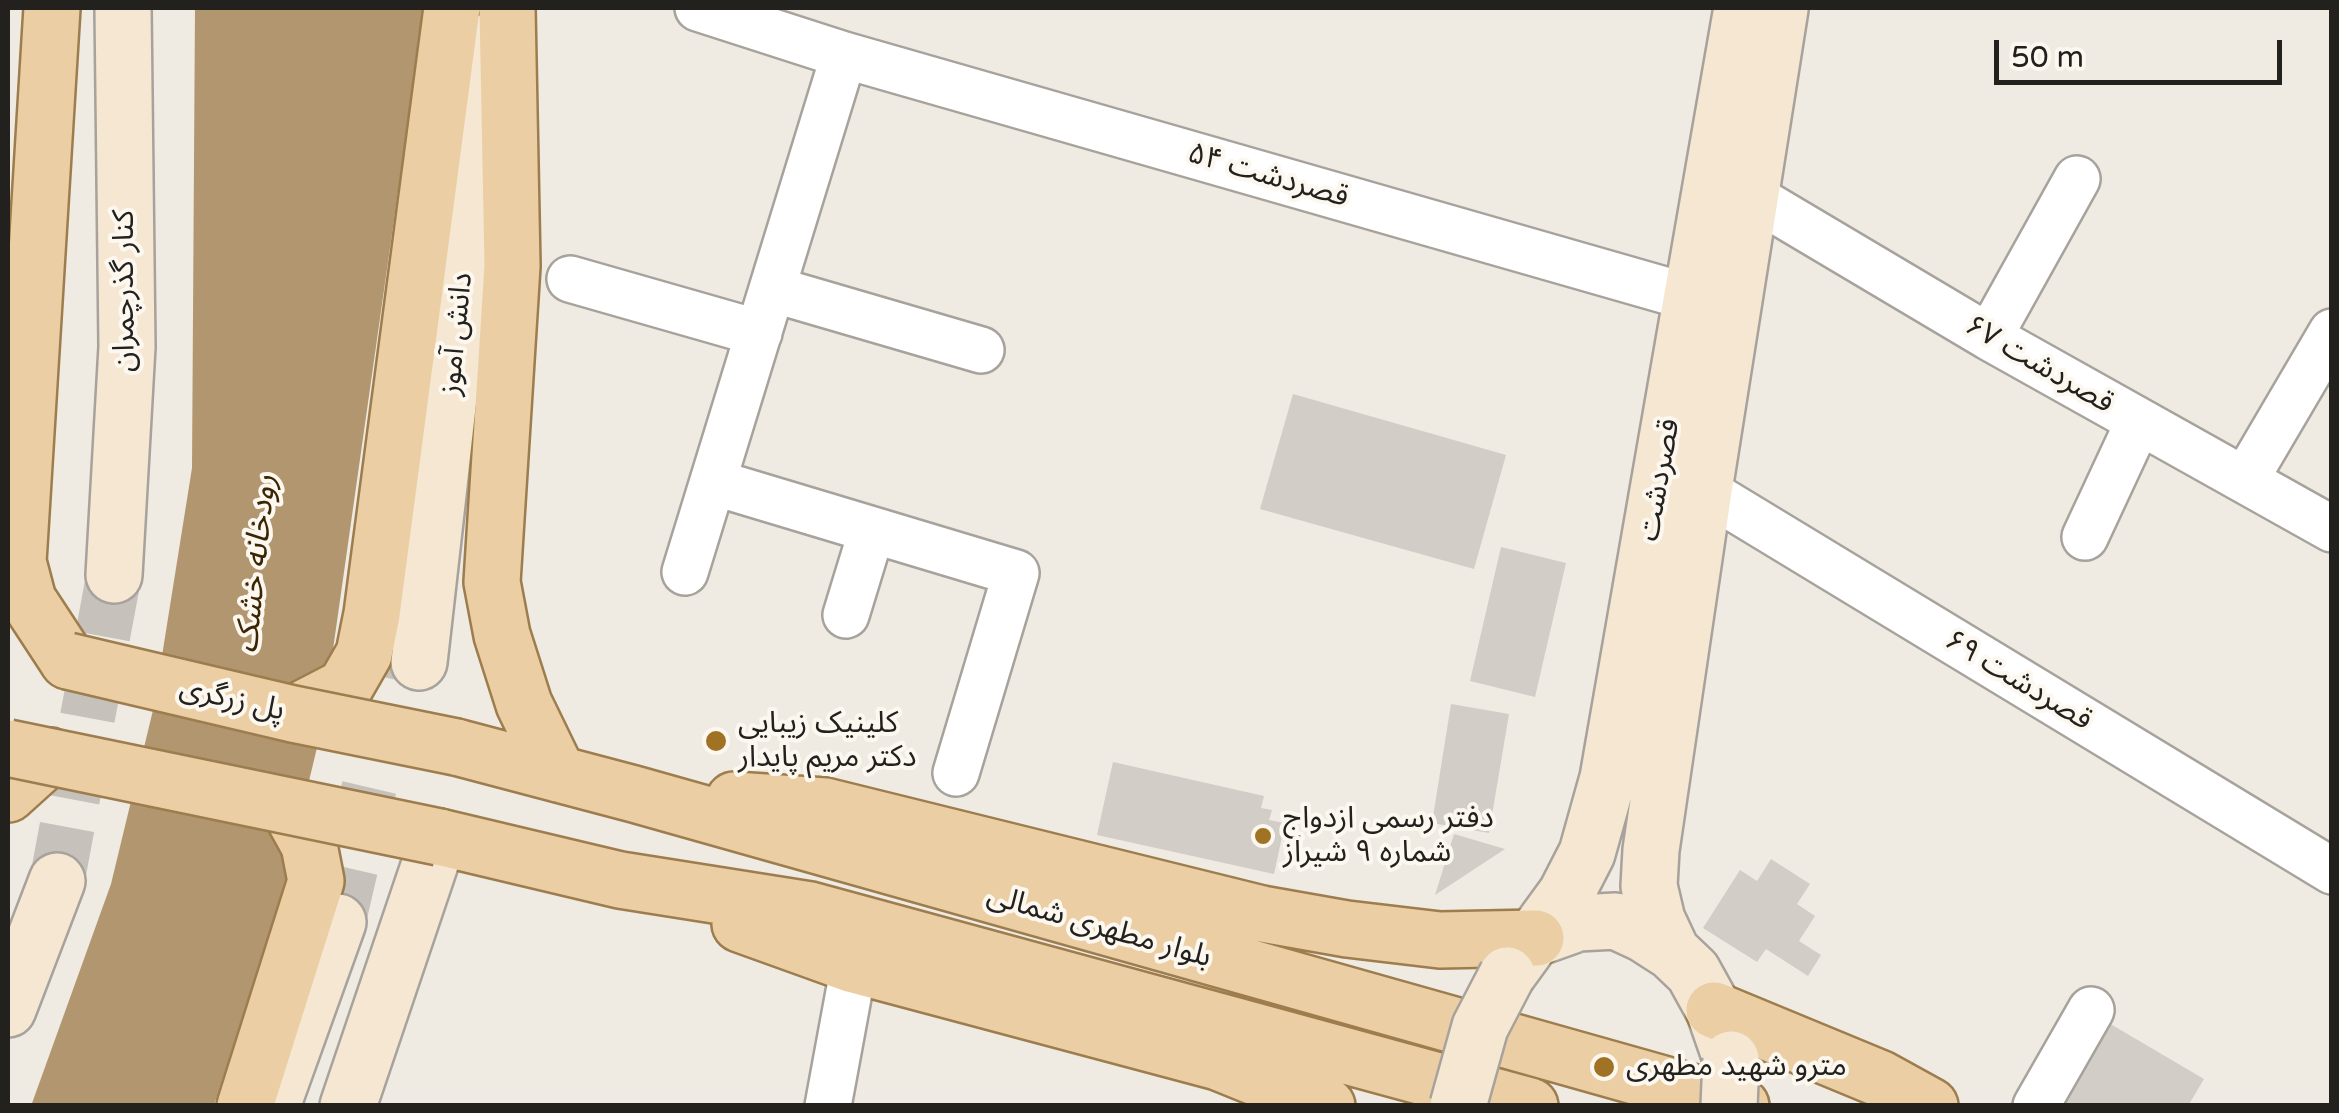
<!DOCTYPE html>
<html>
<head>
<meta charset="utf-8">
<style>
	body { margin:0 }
	#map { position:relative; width:2339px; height:1113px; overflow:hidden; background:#efeae2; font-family:"Varela Round",sans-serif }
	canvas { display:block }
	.frame { position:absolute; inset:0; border:10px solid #23211e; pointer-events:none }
	.scale { position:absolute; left:1994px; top:40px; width:288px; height:45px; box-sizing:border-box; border:5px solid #23211e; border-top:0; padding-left:12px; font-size:30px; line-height:35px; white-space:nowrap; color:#23211e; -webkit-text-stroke:8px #fcf7ef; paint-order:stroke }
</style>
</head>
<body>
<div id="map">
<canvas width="2339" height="1113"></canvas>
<div class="frame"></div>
<div class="scale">50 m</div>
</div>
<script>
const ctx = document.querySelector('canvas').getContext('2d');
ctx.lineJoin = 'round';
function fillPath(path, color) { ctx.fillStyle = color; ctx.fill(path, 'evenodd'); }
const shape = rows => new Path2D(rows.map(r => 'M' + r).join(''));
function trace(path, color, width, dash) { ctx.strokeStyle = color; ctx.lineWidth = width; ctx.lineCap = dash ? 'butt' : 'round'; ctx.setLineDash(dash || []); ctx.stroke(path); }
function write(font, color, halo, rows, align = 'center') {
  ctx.font = font + ' "Varela Round","Noto Sans Arabic",sans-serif'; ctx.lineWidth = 8; ctx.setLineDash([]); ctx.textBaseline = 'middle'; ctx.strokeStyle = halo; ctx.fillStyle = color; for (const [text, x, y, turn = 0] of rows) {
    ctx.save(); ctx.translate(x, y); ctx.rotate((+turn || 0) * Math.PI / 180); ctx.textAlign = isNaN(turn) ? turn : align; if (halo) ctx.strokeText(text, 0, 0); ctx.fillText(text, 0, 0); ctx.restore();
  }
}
fillPath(shape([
	[195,8,424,8,322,727,279,905,214,1105,31,1106,111,884,154,706,192,468]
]), '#b2966f');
fillPath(shape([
	[1293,394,1506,455,1474,569,1260,509],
	[1501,547,1566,563,1535,697,1470,681],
	[1451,704,1509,714,1489,833,1432,823],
	[1113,762,1264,796,1261,808,1272,810,1269,820,1285,823,1274,874,1097,835],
	[1454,834,1505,849,1435,895],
	[1771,859,1810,884,1797,904,1815,916,1799,941,1821,955,1808,976,1766,949,1757,962,1703,928,1740,870,1757,881],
	[2107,1022,2204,1079,2188,1106,2057,1106]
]), '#d2cdc6');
trace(shape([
	[57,881,114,575],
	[338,922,400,655]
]), '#c6c2bb', 55, [55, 28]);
const minor = shape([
	[698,8,844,55,1692,298],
	[1750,195,1989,337,2332,529],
	[570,279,759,333],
	[772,289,981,350],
	[1989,337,2077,179],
	[2245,480,2332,332],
	[713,482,1016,573,956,773],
	[1704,490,2332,871],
	[2085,537,2139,421],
	[685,572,844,55],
	[846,615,872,530],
	[828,1106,854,965],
	[2036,1106,2091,1010]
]);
const secondary = shape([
	[114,575,127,347,123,8],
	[419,662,485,80,494,39],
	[1536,938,1578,923,1616,921,1644,934,1672,952,1693,972,1714,1010,1730,1056],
	[1672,952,1657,920,1649,886,1651,850,1704,490,1780,9],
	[1507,975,1566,894,1587,853,1608,778,1742,8],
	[8,1009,57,881],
	[272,1106,338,922],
	[348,1106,439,837]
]);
const primary = shape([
	[52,8,18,562,28,600,68,661],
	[507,8,512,266,492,582,502,635,524,704,558,774],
	[293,714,345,687,364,654,372,614,452,8],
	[456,747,634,794,1741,1106],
	[8,794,50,756],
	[734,800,825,806,1262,914,1347,929,1440,940,1536,938],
	[439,837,620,880,810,910,1530,1106],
	[740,924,854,965,1218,1062,1327,1106],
	[1714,1010,1881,1079,1930,1106],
	[245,1106,316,881,309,845,288,807]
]);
trace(minor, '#a7a29b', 50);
trace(secondary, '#a7a29b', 60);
trace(primary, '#9d7d4d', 60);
trace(minor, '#fff', 45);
trace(secondary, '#f5e7d1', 55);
trace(primary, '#ebcea4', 55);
const secondaryBridge = shape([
	[1458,1106,1480,1027,1507,975],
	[1729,1106,1731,1059]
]);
const primaryBridge = shape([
	[68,661,293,714,456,747],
	[8,748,439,837]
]);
trace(secondaryBridge, '#a7a29b', 60, []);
trace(primaryBridge, '#9d7d4d', 60, []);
trace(secondaryBridge, '#f5e7d1', 55);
trace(primaryBridge, '#ebcea4', 55);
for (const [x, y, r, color] of [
	[716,741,12,"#a07224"],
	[1263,836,10,"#a07224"],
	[1604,1067,12,"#a07224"]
]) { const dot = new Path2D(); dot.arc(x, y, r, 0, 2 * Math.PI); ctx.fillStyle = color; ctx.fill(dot); trace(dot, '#fcf7ef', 4); }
write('30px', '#23211e', '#fcf7ef', [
	["۵۴ قصردشت",1268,176,16],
	["کنار گذرچمران",125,291,-90],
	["دانش آموز",457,334,-84],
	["۶۷ قصردشت",2039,365,30],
	["قصردشت",1660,480,-80],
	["۶۹ قصردشت",2018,681,31],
	["پل زرگری",232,700,13],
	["بلوار مطهرى شمالى",1099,927,16]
]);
write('30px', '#23211e', '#fcf7ef', [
	["کلینیک زیبایی",738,724],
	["دکتر مریم پایدار",738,758],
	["دفتر رسمی ازدواج",1283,819],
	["شماره ۹ شیراز",1283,853],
	["مترو شهید مطهری",1626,1067]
], 'left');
write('italic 32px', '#3a2604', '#fcf7ef', [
	["رودخانه خشک",257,564,-84]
]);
</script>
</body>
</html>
